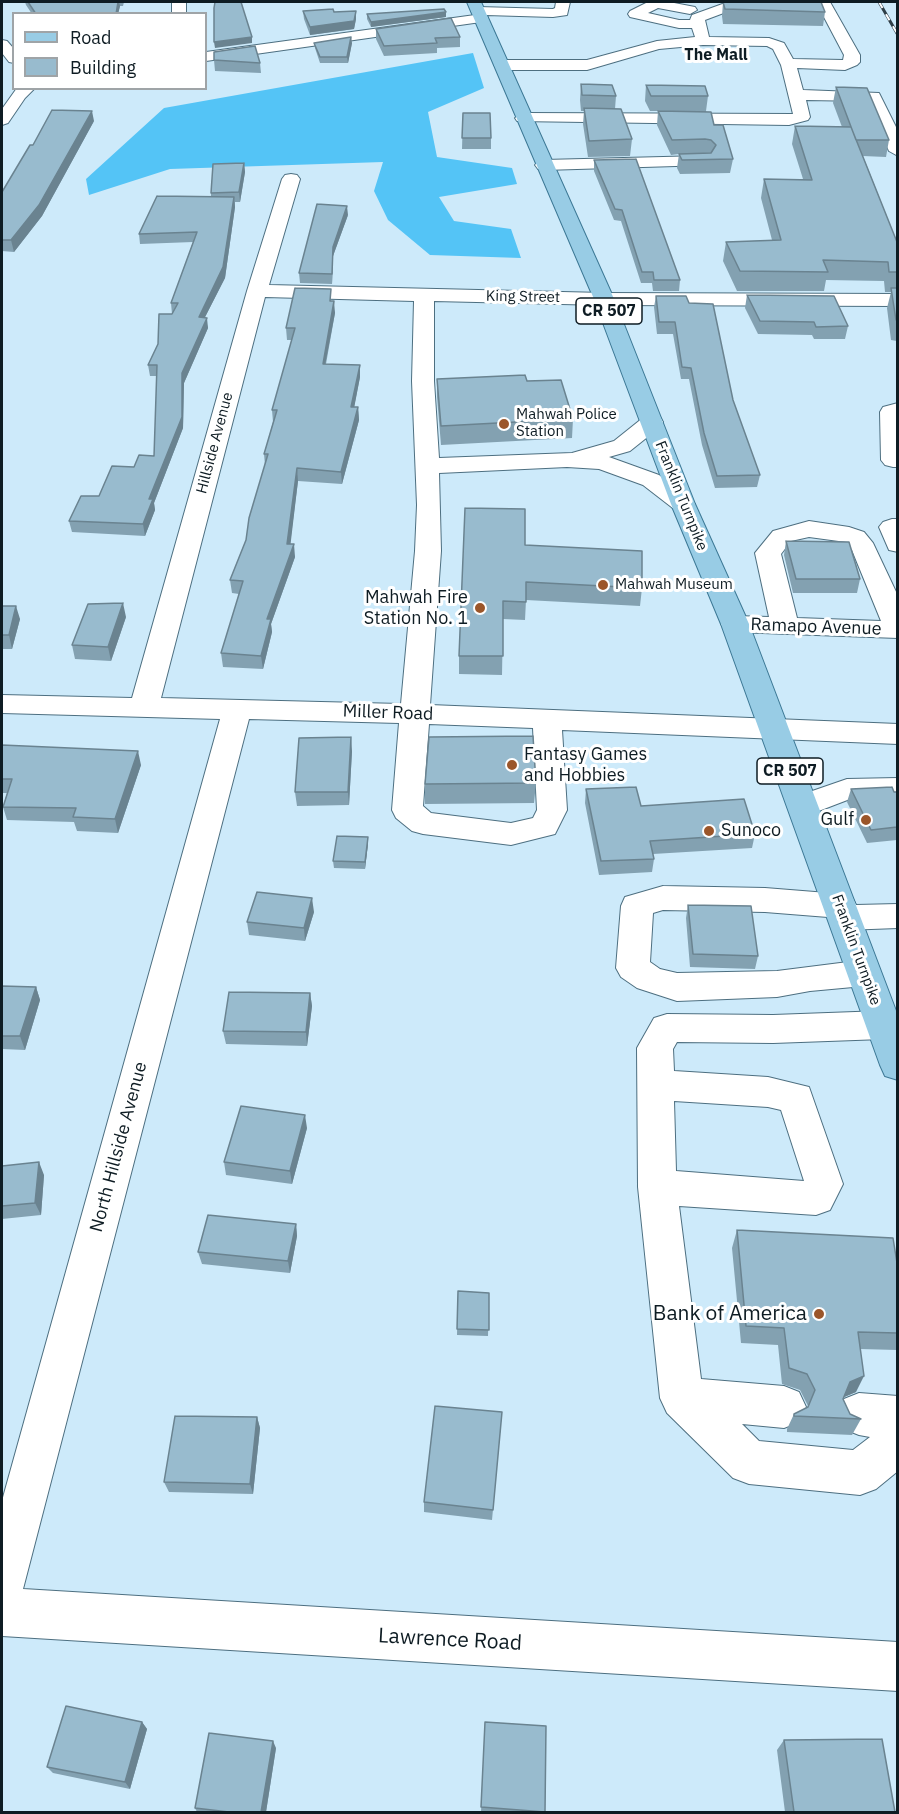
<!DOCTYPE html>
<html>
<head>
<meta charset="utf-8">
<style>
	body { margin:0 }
	#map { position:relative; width:899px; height:1814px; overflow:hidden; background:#cdeafa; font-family:"IBM Plex Sans",sans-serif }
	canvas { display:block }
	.frame { position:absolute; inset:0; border:3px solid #0e1c23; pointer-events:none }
	.legend { position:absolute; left:12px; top:12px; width:195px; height:78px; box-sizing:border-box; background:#fff; border:2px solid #9fa4a7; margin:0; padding:8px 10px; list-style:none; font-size:18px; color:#0e1c23 }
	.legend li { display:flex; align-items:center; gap:12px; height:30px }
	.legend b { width:30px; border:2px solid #9fa4a7 }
</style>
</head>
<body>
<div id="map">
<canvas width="899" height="1814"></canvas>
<div class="frame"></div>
<ul class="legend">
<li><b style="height:8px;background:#98cce5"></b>Road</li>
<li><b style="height:16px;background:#98bbce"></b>Building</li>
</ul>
</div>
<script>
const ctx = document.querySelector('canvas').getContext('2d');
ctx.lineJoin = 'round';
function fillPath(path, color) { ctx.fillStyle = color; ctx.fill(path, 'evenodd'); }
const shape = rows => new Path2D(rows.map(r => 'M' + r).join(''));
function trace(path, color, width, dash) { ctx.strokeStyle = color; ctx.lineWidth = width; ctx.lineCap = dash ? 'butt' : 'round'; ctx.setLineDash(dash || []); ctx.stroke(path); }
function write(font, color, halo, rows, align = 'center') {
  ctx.font = font + ' "IBM Plex Sans",sans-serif'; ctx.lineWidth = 6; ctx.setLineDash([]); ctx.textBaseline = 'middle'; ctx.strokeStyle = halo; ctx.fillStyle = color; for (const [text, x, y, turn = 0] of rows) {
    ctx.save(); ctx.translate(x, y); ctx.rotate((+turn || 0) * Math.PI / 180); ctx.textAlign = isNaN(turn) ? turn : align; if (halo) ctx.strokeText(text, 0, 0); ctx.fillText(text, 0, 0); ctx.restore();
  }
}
fillPath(shape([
	[473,53,484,88,428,112,437,157,512,168,517,184,439,197,454,221,511,229,521,258,430,255,388,220,374,191,383,162,170,169,89,195,86,179,164,108]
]), '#54c4f6');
const minor = shape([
	[172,2,186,2,186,14,172,14,172,2],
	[556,2,570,2,567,15,553,17,486,15,488,18,486,21,481,22,206,61,206,52,475,15,471,11,478,7,553,9,555,8,556,2],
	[648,2,669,2,695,7,697,10,690,14,658,8,648,13,679,20,690,20,692,15,728,2,747,2,745,5,705,20,709,37,769,38,784,43,793,59,843,60,844,55,816,2,830,2,860,55,860,62,857,65,845,70,797,68,803,90,879,93,898,131,898,156,889,151,867,101,806,100,810,117,808,120,789,125,517,121,515,118,523,113,793,114,781,65,773,49,767,46,703,45,659,49,587,70,502,70,494,65,502,60,587,60,657,41,695,37,692,28,679,28,630,17,628,14,630,11,648,2],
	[2,40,7,41,14,49,14,63,9,62,2,53,2,40],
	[17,88,35,88,25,98,8,123,2,125,2,109,17,88],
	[703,156,709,157,712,161,709,165,544,170,538,169,535,165,538,161,544,160,703,156],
	[291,174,297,175,300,179,269,285,604,293,898,294,898,306,604,305,434,301,434,381,439,458,572,453,614,441,644,417,652,415,660,417,663,422,660,427,630,451,609,457,659,475,695,504,692,509,683,511,674,509,643,485,599,469,567,467,439,473,441,551,430,705,898,724,898,744,562,730,567,810,555,834,511,845,423,834,412,831,396,818,392,810,399,723,249,719,23,1589,898,1642,898,1691,2,1636,2,1501,220,719,2,713,2,695,132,698,247,291,282,179,285,175,291,174],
	[265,297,414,301,412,381,417,505,415,551,401,704,161,698,265,297],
	[429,724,533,728,537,810,533,818,511,823,431,813,423,806,429,724],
	[898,403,898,467,893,467,885,465,881,460,880,412,883,407,898,403],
	[892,519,898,519,898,552,889,550,879,527,883,522,892,519],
	[809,521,849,527,864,532,873,543,898,596,898,638,735,632,725,630,721,624,725,618,735,616,769,617,755,553,773,531,809,521],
	[809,537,846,542,852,550,881,621,797,618,781,554,791,541,809,537],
	[898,778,898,798,850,799,803,817,792,814,788,806,792,798,847,779,898,778],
	[663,886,765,888,840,894,852,897,856,905,898,904,898,928,844,930,832,927,828,917,765,912,663,910,653,913,650,962,660,969,677,973,777,971,864,960,876,964,881,973,876,982,864,986,810,991,777,997,677,1001,637,988,621,977,616,968,621,906,625,897,663,886],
	[883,1011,896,1015,898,1019,896,1035,883,1039,773,1043,677,1042,673,1049,674,1071,768,1077,809,1087,843,1184,830,1210,816,1215,679,1206,701,1379,784,1386,799,1392,806,1407,799,1422,784,1428,742,1424,759,1441,853,1450,870,1437,859,1435,844,1429,837,1414,844,1399,859,1393,898,1396,898,1471,876,1489,860,1495,749,1484,733,1478,667,1413,660,1398,638,1187,637,1048,654,1018,667,1014,773,1015,883,1011],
	[674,1101,768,1107,781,1110,804,1181,676,1171,674,1101]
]);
const major = shape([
	[467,2,481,2,614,299,695,504,749,624,898,1016,898,1080,885,1076,880,1065,721,624,671,504,594,299,467,2]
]);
trace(minor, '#4d6f80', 2);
trace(major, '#3c7895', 2);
fillPath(minor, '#fff');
fillPath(major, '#98cce5');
const rail = shape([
	[879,2,898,35]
]);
trace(rail, '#2e3e47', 3);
trace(rail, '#fff', 2, [7]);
fillPath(shape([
	[25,2,124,2,123,6,120,6,118,14,32,14,26,5],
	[723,2,825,12,823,26,723,24,722,16],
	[303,11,334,12,356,19,354,29,310,35,304,19],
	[367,14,446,17,371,27,367,19],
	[376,29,460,37,460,47,437,48,437,53,384,56,376,39],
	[314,43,352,43,348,63,320,63,315,48],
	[214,60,260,63,261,73,215,71],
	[581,84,616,96,615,109,632,139,630,156,588,157,583,124,584,111,581,111,580,100],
	[646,85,708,96,706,111,733,159,730,173,680,174,677,168,679,154,671,155,657,125,658,111,650,111,645,101],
	[836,87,889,140,886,157,863,156,897,242,897,341,891,340,887,308,891,292,885,292,884,281,826,280,824,291,737,291,723,261,726,242,772,240,761,198,764,179,803,179,792,144,795,126,842,127,833,103],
	[463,113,491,138,491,149,462,149],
	[94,121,42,216,14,252,2,251,2,192,33,145],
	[594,160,680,280,679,291,653,291,652,283,641,283,621,221,614,220,594,171],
	[244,163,245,172,240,202,235,202,235,207,225,278,205,317,208,328,184,383,183,428,154,503,155,510,145,536,72,532,69,521,134,467,154,456,157,376,150,376,148,365,172,314,171,303,193,242,140,244,139,234,211,197,211,193],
	[348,215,333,256,332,284,300,283,299,273],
	[747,295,848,326,845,339,814,339,812,335,758,334,745,308],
	[656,296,689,303,733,400,760,475,757,487,715,488,702,445,689,379,681,379,673,334,657,334,654,307],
	[331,301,335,313,326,364,360,377,354,407,358,407,359,420,342,484,298,481,290,544,295,557,271,624,272,632,263,669,223,667,221,653,239,594,232,593,230,580,246,540,265,465,264,454,273,422,272,410,292,340,287,340,286,328],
	[437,379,527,381,573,419,572,438,441,445,437,397],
	[786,541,860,579,857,593,793,593,784,555],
	[525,545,642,588,640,606,526,600,525,620,503,619,502,675,459,674,459,656],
	[2,606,20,619,12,649,2,649],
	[126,617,111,661,75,659,72,645],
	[2,745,141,765,118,833,77,831,74,822,7,820,3,807,7,793,2,793],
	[352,751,349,805,297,806,295,792],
	[536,783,534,803,425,804,425,784],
	[586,789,641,806,755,834,752,848,653,854,654,859,652,872,599,875,585,803],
	[851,789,897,792,897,840,867,843,847,802],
	[368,837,368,844,365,869,334,868,333,861],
	[688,905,758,956,755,969,690,967,686,918],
	[314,912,305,941,249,935,247,922],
	[2,986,36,987,40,1000,25,1050,2,1049],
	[310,993,312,1006,307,1046,226,1044,223,1031],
	[307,1128,292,1184,226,1175,224,1162],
	[2,1166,44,1175,41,1215,2,1219],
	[296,1224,297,1236,290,1273,202,1264,198,1252],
	[737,1230,897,1263,897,1350,860,1349,856,1392,844,1397,843,1399,850,1414,861,1419,852,1435,787,1432,787,1429,794,1414,807,1408,808,1406,800,1390,782,1384,778,1345,741,1343,732,1248],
	[458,1291,489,1293,488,1336,457,1335],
	[502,1412,492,1520,424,1512,424,1502],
	[257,1417,260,1428,253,1494,169,1492,164,1482],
	[142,1722,147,1729,130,1789,53,1773,47,1767],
	[485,1722,546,1726,545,1812,481,1812],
	[784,1740,895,1812,785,1812,777,1750],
	[276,1748,266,1812,197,1812,195,1808]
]), '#83a1b1');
fillPath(shape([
	[118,2,119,2,120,6,118,14,116,14],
	[356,11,356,19,354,29,310,35,310,27],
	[446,12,446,17,371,27,371,22],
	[252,37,252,43,215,48,214,42],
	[351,37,352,43,348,63,347,57],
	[92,111,94,121,42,216,14,252,11,240],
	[244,163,245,172,240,202,239,192],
	[234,197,235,207,225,278,200,327,199,317],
	[347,206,348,215,333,256,332,284,332,274,333,247],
	[334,301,335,313,323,376,323,364],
	[207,318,208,328,184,383,183,428,154,503,155,510,145,536,143,524,182,373],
	[360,365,360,377,352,419,351,407],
	[358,407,359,420,342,484,341,472],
	[297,468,298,481,289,557,287,544],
	[294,544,295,557,271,624,272,632,263,669,261,656,267,619],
	[123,603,126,617,111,661,108,647],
	[16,606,20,619,12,649,9,635],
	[351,737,352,751,349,805,348,792],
	[138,751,141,765,118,833,115,819],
	[368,837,368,844,365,869,365,862],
	[312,898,314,912,305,941,304,928],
	[36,987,40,1000,25,1050,20,1036],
	[310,993,312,1006,307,1046,306,1032],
	[305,1115,307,1128,292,1184,290,1171],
	[39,1162,44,1175,41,1215,35,1203],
	[296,1224,297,1236,290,1273,288,1261],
	[864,1376,856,1392,842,1398,850,1382],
	[257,1417,260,1428,253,1494,250,1484],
	[142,1722,147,1729,130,1789,125,1782],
	[273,1741,276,1748,266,1812,261,1812]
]), '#6a8390');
const building = shape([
	[28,2,118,2,116,14,36,14,28,2],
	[215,2,241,2,252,37,214,42,214,8,215,2],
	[723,2,821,2,825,12,725,9,723,2],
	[333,9,334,12,356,11,354,21,310,27,303,11,333,9],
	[444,9,446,12,371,22,367,14,444,9],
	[451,18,460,37,435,38,437,43,384,46,376,29,451,18],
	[351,37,347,57,320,57,314,43,351,37],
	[255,46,260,63,214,60,214,52,255,46],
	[581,84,612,85,616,96,582,95,581,84],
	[646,85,705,86,708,96,651,96,646,85],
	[836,87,867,88,889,140,856,140,836,87],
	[584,108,621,109,632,139,589,141,584,108],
	[52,110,92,111,39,205,11,240,2,240,2,192,30,145,33,145,52,110],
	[658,111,711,112,714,125,723,125,733,159,682,160,679,154,711,153,716,145,711,140,705,139,672,140,658,111],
	[463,113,490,113,491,138,462,138,463,113],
	[795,126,851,127,897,242,897,272,889,272,888,262,823,260,828,272,740,271,726,242,781,240,764,179,812,180,795,126],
	[636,159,680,280,654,280,653,272,642,272,622,210,615,209,594,160,636,159],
	[244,163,239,192,211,193,213,164,244,163],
	[157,196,234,197,223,267,199,317,207,318,182,373,182,417,149,499,153,499,143,524,69,521,81,496,99,496,112,466,134,467,139,455,154,456,157,365,148,365,158,344,159,314,172,314,178,303,171,303,197,232,139,234,157,196],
	[317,204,347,206,333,247,332,274,299,273,317,204],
	[295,288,331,289,330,301,334,301,323,364,360,365,351,407,358,407,341,472,297,468,287,544,294,544,267,619,271,619,261,656,221,653,243,581,230,580,246,540,249,518,268,454,264,454,277,410,272,410,295,328,286,328,295,288],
	[891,288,897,288,897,320,896,320,891,288],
	[747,295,834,296,848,326,816,327,814,322,760,321,747,295],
	[656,296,686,296,689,303,713,304,733,400,760,475,717,476,704,433,691,368,682,367,675,322,659,322,656,296],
	[525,375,527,381,561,380,573,419,441,426,437,379,525,375],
	[465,508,525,509,525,545,642,551,642,588,526,582,526,602,503,601,503,656,459,656,465,508],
	[786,541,849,542,860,579,796,579,786,541],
	[123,603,108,647,72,645,88,604,123,603],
	[2,606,16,606,9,635,2,635,2,606],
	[533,736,536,783,425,784,429,737,533,736],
	[351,737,348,792,295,792,299,738,351,737],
	[2,745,138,751,115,819,73,817,76,808,3,807,12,779,2,779,2,745],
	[636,787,641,806,744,799,755,834,650,841,654,859,601,861,586,789,636,787],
	[892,787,894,792,897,792,897,827,871,830,851,789,892,787],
	[337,836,368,837,365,862,333,861,337,836],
	[257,892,312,898,304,928,247,922,257,892],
	[688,905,751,906,758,956,693,954,688,905],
	[2,986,36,987,20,1036,2,1036,2,986],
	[229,992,310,993,306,1032,223,1031,229,992],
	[241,1106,305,1115,290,1171,224,1162,241,1106],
	[39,1162,35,1203,2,1206,2,1166,39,1162],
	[208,1215,296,1224,288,1261,198,1252,208,1215],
	[737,1230,893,1238,897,1263,897,1333,858,1332,864,1376,850,1382,843,1399,850,1414,861,1419,794,1416,794,1414,808,1407,815,1390,807,1374,789,1368,784,1328,746,1326,737,1230],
	[458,1291,489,1293,489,1330,457,1329,458,1291],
	[435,1406,502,1412,493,1510,424,1502,435,1406],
	[175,1416,257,1417,250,1484,164,1482,175,1416],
	[66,1706,142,1722,125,1782,47,1767,66,1706],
	[485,1722,546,1726,545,1812,481,1807,485,1722],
	[209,1733,273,1741,261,1812,229,1812,195,1808,209,1733],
	[882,1739,895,1812,794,1812,784,1740,882,1739]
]);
fillPath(building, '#98bbce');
trace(building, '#6a8390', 1.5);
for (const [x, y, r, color] of [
	[504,424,6,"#9b562a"],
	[603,585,6,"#9b562a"],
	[480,608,6,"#9b562a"],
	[512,765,6,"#9b562a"],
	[866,820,6,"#9b562a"],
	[709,831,6,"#9b562a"],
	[819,1314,6,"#9b562a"]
]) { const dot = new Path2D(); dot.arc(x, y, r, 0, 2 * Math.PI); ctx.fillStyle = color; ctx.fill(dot); trace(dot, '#fff', 2); }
write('15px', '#0e1c23', '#fff', [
	["King Street",523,297,1],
	["Hillside Avenue",215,443,-75],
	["Franklin Turnpike",681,496,68],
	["Franklin Turnpike",856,950,70]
]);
write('15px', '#0e1c23', '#fff', [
	["Mahwah Police",516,415],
	["Station",516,432],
	["Mahwah Museum",615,585]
], 'left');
write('bold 16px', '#0e1c23', '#fff', [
	["The Mall",716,55]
]);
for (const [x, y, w] of [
	[609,311,66],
	[790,771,66]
]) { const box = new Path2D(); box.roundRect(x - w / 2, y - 13, w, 26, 4.5); ctx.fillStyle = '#fff'; ctx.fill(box); trace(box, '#0e1c23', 1.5); }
write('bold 16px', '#0e1c23', null, [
	["CR 507",609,311],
	["CR 507",790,771]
]);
write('18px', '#0e1c23', '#fff', [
	["Mahwah Fire",468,598],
	["Station No. 1",468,619],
	["Fantasy Games",524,755,"left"],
	["and Hobbies",524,776,"left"],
	["Gulf",854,820],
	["Sunoco",721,831,"left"]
], 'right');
write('18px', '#0e1c23', '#fff', [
	["Ramapo Avenue",816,627,2],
	["Miller Road",388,713,2],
	["North Hillside Avenue",119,1147,-75]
]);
write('21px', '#0e1c23', '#fff', [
	["Bank of America",807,1314]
], 'right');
write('21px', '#0e1c23', '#fff', [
	["Lawrence Road",450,1640,3]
]);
</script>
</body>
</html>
